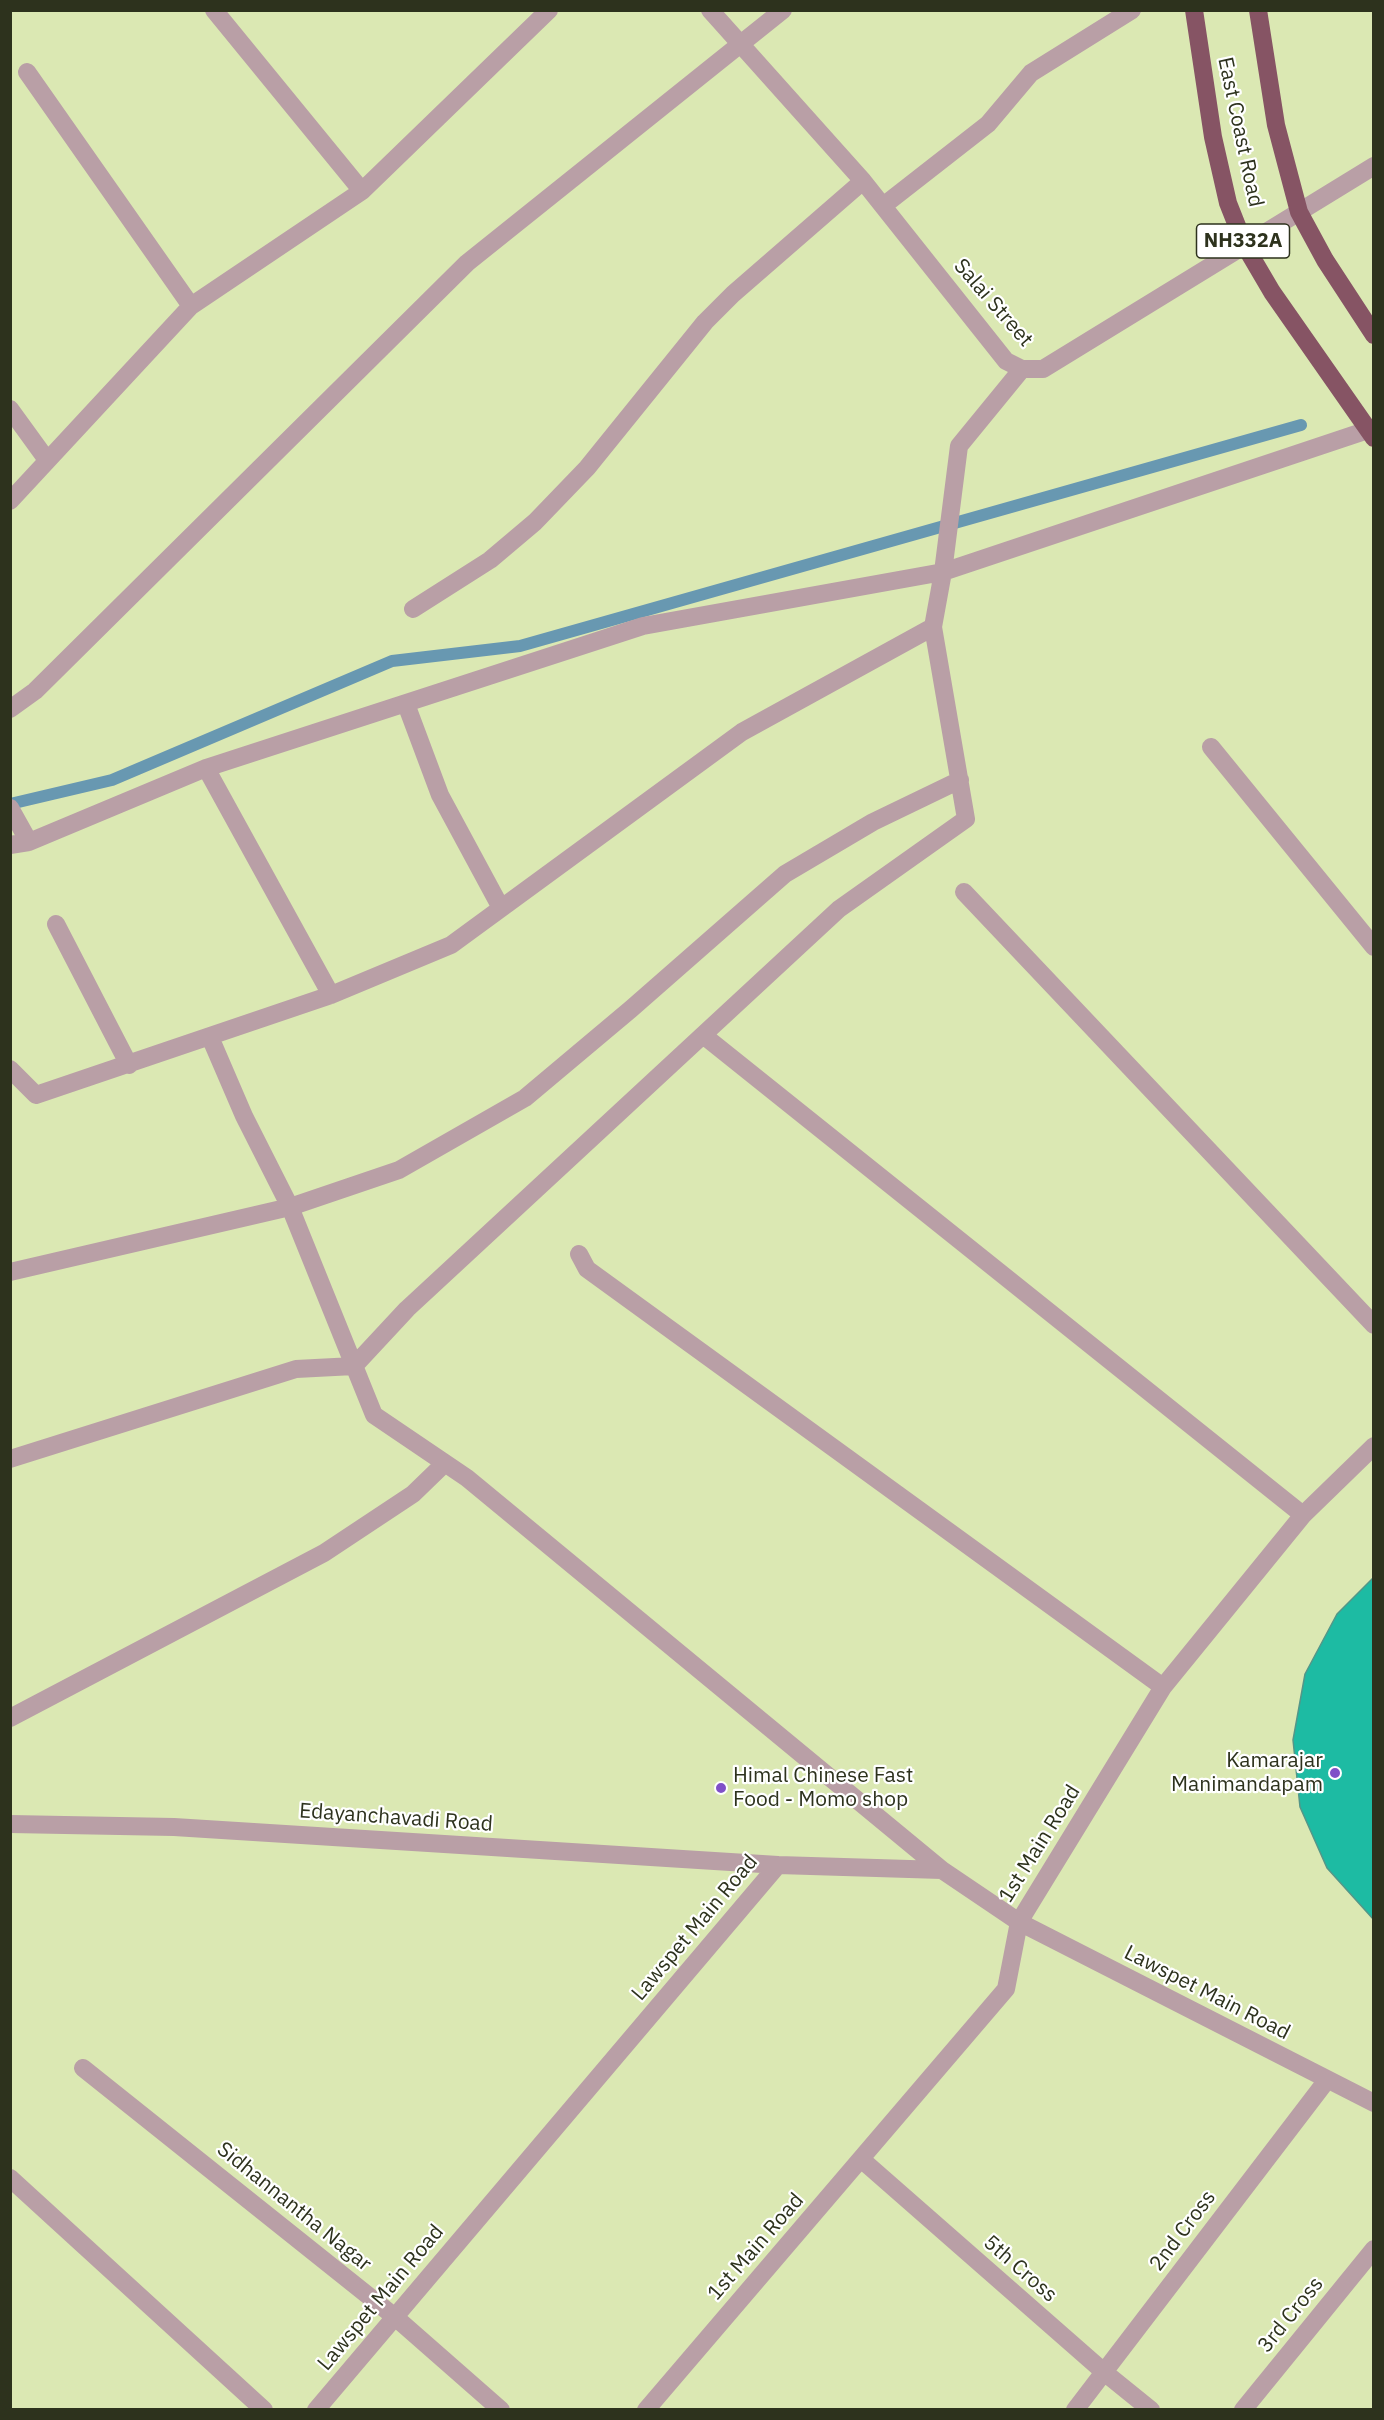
<!DOCTYPE html>
<html>
<head>
<meta charset="utf-8">
<style>
	body { margin:0 }
	#map { position:relative; width:1384px; height:2420px; overflow:hidden; background:#dbe8b3; font-family:"IBM Plex Sans",sans-serif }
	canvas { display:block }
	.frame { position:absolute; inset:0; border:12px solid #2d321d; pointer-events:none }
</style>
</head>
<body>
<div id="map">
<canvas width="1384" height="2420"></canvas>
<div class="frame"></div>
</div>
<script>
const ctx = document.querySelector('canvas').getContext('2d');
ctx.lineJoin = 'round';
const shape = rows => new Path2D(rows.map(r => 'M' + r).join(''));
function trace(path, color, width, dash) { ctx.strokeStyle = color; ctx.lineWidth = width; ctx.lineCap = dash ? 'butt' : 'round'; ctx.setLineDash(dash || []); ctx.stroke(path); }
function fillPath(path, color) { ctx.fillStyle = color; ctx.fill(path, 'evenodd'); }
function write(font, color, halo, rows, align = 'center') {
  ctx.font = font + ' "IBM Plex Sans",sans-serif'; ctx.lineWidth = 4.5; ctx.setLineDash([]); ctx.textBaseline = 'middle'; ctx.strokeStyle = halo; ctx.fillStyle = color; for (const [text, x, y, turn = 0] of rows) {
    ctx.save(); ctx.translate(x, y); ctx.rotate((+turn || 0) * Math.PI / 180); ctx.textAlign = isNaN(turn) ? turn : align; if (halo) ctx.strokeText(text, 0, 0); ctx.fillText(text, 0, 0); ctx.restore();
  }
}
trace(shape([
	[10,804,112,780,392,661,520,646,1301,425]
]), '#6898b1', 12);
const building = shape([
	[1374,1577,1374,1920,1327,1868,1300,1807,1293,1740,1305,1674,1337,1614,1374,1577]
]);
fillPath(building, '#1dbba3');
trace(building, '#549688', 1.5);
trace(shape([
	[214,10,362,191],
	[710,10,863,181,1006,361,1022,369,1043,369,1374,166],
	[27,72,191,306,362,191,549,10],
	[883,206,988,124,1031,73,1132,10],
	[10,409,47,460],
	[10,501,191,306],
	[413,609,490,560,535,522,587,468,705,322,733,294,863,181],
	[406,704,440,795,501,908],
	[10,709,35,691,467,263,783,10],
	[1211,747,1374,947],
	[206,768,331,995],
	[10,808,29,842],
	[10,845,29,842,206,768,643,626,943,572,1368,430],
	[964,892,1374,1325],
	[56,924,129,1065],
	[703,1035,1303,1515],
	[210,1037,244,1116,290,1207,374,1415,467,1478,942,1870],
	[10,1069,36,1095,331,995,451,945,742,732,933,627],
	[579,1254,587,1269,1163,1687],
	[10,1272,290,1207,399,1170,525,1098,631,1009,785,874,873,822,960,780],
	[10,1459,296,1369,354,1366,407,1309,839,909,966,819,933,627,943,572,959,446,1022,369],
	[10,1718,324,1553,413,1494,445,1463],
	[10,1824,174,1827,778,1865],
	[83,2068,395,2317,501,2410],
	[861,2159,1104,2372,1151,2410],
	[10,2178,264,2410],
	[316,2410,778,1865,942,1870,1019,1922,1374,2103],
	[646,2410,1006,1989,1019,1922,1163,1687,1303,1515,1374,1446],
	[1075,2410,1327,2080],
	[1243,2410,1374,2249]
]), '#b99fa6', 18);
trace(shape([
	[1194,10,1213,137,1228,203,1245,246,1272,292,1374,438],
	[1258,10,1276,125,1299,212,1325,260,1374,335]
]), '#865464', 18);
for (const [x, y, r, color] of [
	[1335,1773,6,"#8050c8"],
	[721,1788,6,"#8050c8"]
]) { const dot = new Path2D(); dot.arc(x, y, r, 0, 2 * Math.PI); ctx.fillStyle = color; ctx.fill(dot); trace(dot, '#fff', 2); }
for (const [x, y, w] of [
	[1243,241,93]
]) { const box = new Path2D(); box.roundRect(x - w / 2, y - 17, w, 34, 4.5); ctx.fillStyle = '#fff'; ctx.fill(box); trace(box, '#2d321d', 1.5); }
write('bold 20px', '#2d321d', null, [
	["NH332A",1243,241]
]);
write('21px', '#2d321d', '#fff', [
	["East Coast Road",1240,132,78],
	["Salai Street",993,303,49],
	["Edayanchavadi Road",396,1818,4],
	["1st Main Road",1040,1844,-58],
	["Lawspet Main Road",695,1928,-50],
	["Lawspet Main Road",1207,1993,27],
	["Sidhannantha Nagar",294,2207,39],
	["2nd Cross",1183,2231,-53],
	["1st Main Road",756,2247,-49],
	["5th Cross",1020,2269,41],
	["Lawspet Main Road",381,2298,-50],
	["3rd Cross",1291,2315,-51]
]);
write('21px', '#2d321d', '#fff', [
	["Kamarajar",1323,1761],
	["Manimandapam",1323,1785],
	["Himal Chinese Fast",733,1776,"left"],
	["Food - Momo shop",733,1800,"left"]
], 'right');
</script>
</body>
</html>
